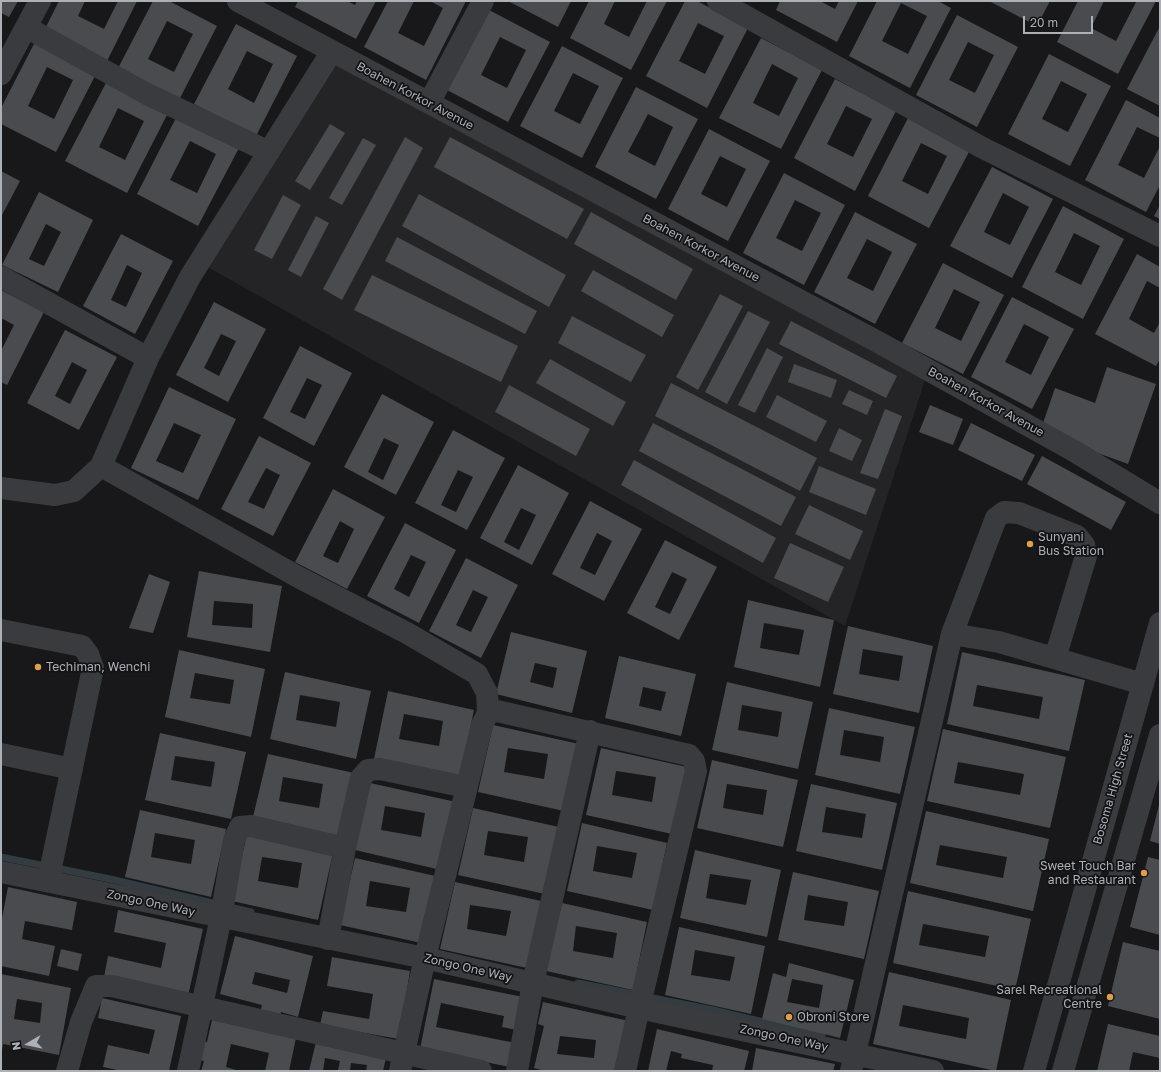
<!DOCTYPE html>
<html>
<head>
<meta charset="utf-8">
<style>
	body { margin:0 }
	#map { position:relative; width:1161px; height:1072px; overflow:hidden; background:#18181a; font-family:"Golos Text",sans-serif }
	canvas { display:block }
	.frame { position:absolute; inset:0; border:2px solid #acb1b8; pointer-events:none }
	.north { position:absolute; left:8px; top:1024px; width:40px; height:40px; -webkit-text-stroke:3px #131315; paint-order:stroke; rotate:261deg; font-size:11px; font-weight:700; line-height:16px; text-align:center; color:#acb1b8 }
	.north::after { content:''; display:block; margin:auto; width:14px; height:18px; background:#acb1b8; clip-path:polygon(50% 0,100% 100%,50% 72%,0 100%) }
	.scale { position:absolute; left:1023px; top:16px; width:70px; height:18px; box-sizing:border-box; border:2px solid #acb1b8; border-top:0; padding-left:5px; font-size:12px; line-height:14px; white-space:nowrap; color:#acb1b8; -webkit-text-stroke:3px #131315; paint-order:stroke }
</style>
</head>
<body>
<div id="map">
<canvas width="1161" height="1072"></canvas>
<div class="frame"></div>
<div class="north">N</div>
<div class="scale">20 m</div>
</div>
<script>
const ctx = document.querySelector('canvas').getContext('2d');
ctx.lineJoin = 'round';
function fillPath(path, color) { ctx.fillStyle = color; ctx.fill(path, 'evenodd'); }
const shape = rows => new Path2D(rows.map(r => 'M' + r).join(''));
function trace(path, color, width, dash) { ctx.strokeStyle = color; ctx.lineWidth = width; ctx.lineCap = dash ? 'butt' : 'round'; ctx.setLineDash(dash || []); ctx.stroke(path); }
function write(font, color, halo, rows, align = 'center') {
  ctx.font = font + ' "Golos Text",sans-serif'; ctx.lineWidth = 3.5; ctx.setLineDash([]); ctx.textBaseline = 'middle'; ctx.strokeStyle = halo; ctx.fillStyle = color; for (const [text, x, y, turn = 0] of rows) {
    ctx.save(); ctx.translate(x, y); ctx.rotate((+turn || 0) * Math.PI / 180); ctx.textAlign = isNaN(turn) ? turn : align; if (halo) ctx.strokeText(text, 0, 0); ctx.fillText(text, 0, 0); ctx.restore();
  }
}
fillPath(shape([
	[333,55,925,380,845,626,190,257]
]), '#242427');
trace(shape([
	[1,857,110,879,251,912],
	[578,983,713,1010,822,1036]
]), '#333c41', 7);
fillPath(shape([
	[1,1,18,1,9,17,1,13],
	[59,1,85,1,78,16,104,29,118,1,137,1,106,63,44,31],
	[153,1,169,1,217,26,176,106,115,74],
	[167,21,193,34,174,72,148,59],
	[298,1,347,1,355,5,357,1,376,1,356,39,295,7],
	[388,1,414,1,398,33,424,46,443,8,430,1,466,1,426,80,364,47],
	[508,1,571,1,558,27],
	[589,1,615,1,604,24,629,37,647,1,667,1,631,70,570,38],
	[685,1,697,1,748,28,707,108,646,76],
	[698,23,724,36,705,74,679,61],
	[780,1,820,1,835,9,839,1,858,1,837,42,776,10],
	[877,1,938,1,951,8,910,88,849,56],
	[901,3,927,16,908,54,882,41],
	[989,1,1050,1,1037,26],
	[1078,1,1104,1,1091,28,1116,41,1136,2,1133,1,1156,1,1118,74,1057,42],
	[489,10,550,42,508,122,447,90],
	[500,37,526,50,507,88,481,75],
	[957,15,1018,47,977,127,916,95],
	[968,42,994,55,975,93,949,80],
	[236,24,297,56,256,136,194,104],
	[247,51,273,64,254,103,228,89],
	[1160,26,1160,106,1127,89],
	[761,38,822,70,781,149,719,118],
	[772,64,798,78,779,116,753,103],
	[36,40,97,72,56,152,1,124,1,108],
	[47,67,73,80,54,119,28,106],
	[562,46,623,78,582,158,520,126],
	[573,73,599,86,580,124,554,111],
	[1049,54,1111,86,1070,166,1008,134],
	[1061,81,1087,94,1068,132,1042,119],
	[835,79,896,111,855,191,794,158],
	[846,106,872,119,853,157,827,144],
	[107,81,168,113,127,193,65,161],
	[118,108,144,121,125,160,99,147],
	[636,87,698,119,656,199,595,167],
	[648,114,673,127,655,166,628,152],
	[1126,100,1160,118,1160,138,1137,127,1118,165,1144,178,1160,146,1160,185,1146,212,1085,180],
	[178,114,240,146,198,226,137,194],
	[190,141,216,154,197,193,170,180],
	[909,116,971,148,929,228,868,196],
	[921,143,947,156,928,194,902,181],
	[330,124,345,133,310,190,295,181],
	[709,129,770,161,728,241,668,209],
	[720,156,746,169,727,207,701,194],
	[405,137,423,148,342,300,323,289],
	[450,137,584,209,567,239,434,167],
	[363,138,376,145,342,205,329,198],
	[992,167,1053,199,1012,278,950,246],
	[1003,193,1029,207,1010,245,984,232],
	[1,171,20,181,1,217],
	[784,173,845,205,804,285,743,253],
	[795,200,821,213,802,251,776,238],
	[39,192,93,220,58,292,2,265],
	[46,224,61,232,44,266,29,259],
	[419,194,566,275,549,307,402,226],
	[283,195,301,205,272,259,254,250],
	[1160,205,1160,219,1154,216],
	[1063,206,1124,239,1083,319,1022,287],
	[1074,233,1100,246,1081,285,1055,272],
	[591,212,693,269,676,300,574,244],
	[855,212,917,244,875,324,814,292],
	[867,239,892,252,873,291,847,278],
	[316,216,329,223,301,277,288,270],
	[121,234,173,261,135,334,83,306],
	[127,265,142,273,126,307,111,300],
	[397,237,537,311,525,334,385,261],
	[1137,254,1160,267,1160,288,1147,281,1129,319,1154,333,1160,322,1160,359,1156,366,1095,334],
	[943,263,1004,295,963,374,902,343],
	[954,289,980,302,961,341,935,328],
	[593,270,674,315,662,337,581,291],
	[372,275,518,346,501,382,354,310],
	[1,290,44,312,7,385,1,382,1,351,14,325,1,318],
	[720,294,743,306,698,390,676,377],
	[1012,297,1074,329,1032,409,971,377],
	[1024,324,1049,337,1031,375,1005,362],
	[214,302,266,329,228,402,176,375],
	[221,334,236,341,219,376,204,368],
	[748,311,770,322,727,404,705,392],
	[572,316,646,355,631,382,558,343],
	[791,321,897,376,886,398,779,344],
	[65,330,117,357,79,430,27,403],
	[72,362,87,370,70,404,55,396],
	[300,346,352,373,314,446,263,418],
	[307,378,322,385,305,419,290,412],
	[767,348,783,357,755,413,738,405],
	[550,359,626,402,613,426,536,383],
	[794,364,837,380,831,398,788,382],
	[1107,367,1156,384,1128,464,1040,432,1055,388,1095,403],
	[671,383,817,458,800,491,655,416],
	[509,385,590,429,576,456,495,412],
	[169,387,236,419,198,500,131,468],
	[174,423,201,435,183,473,156,461],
	[849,390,873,401,867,415,842,404],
	[382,394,434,422,396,495,344,467],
	[384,438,399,445,383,480,368,472],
	[777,395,827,421,816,442,766,417],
	[930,405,963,419,953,445,919,432],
	[885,409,902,416,878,479,860,473],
	[653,423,796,497,781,526,639,451],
	[971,423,1035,455,1022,481,958,450],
	[839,428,862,440,852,461,829,451],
	[453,430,505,458,467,530,415,503],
	[458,470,473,477,456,512,441,505],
	[259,436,311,463,273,536,221,509],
	[266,468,280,475,264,509,248,502],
	[1042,456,1126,502,1111,530,1027,484],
	[634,460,776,538,763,563,621,485],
	[518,465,569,493,532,565,480,538],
	[521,508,536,515,519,550,504,542],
	[819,466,876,489,866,515,809,492],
	[333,489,385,517,347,589,295,562],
	[340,521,354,529,338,563,323,556],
	[590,501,642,529,604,601,552,574],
	[597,533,612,541,595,575,580,568],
	[809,505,863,531,850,560,795,534],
	[405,523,456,550,419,623,367,596],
	[411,555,426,562,409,597,394,589],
	[665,540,717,567,679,640,627,613],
	[672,572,687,579,670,614,655,607],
	[790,543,844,567,828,602,774,578],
	[466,558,518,585,481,658,429,631],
	[473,590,488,597,471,632,456,625],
	[199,571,282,586,270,652,187,637],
	[214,601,253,604,252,628,212,625],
	[149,574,170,582,153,633,129,628],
	[748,600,834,620,820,687,734,667],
	[764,623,804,630,799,655,760,648],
	[848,626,933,646,919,713,833,694],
	[863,649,903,656,899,681,859,674],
	[511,632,587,651,572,713,496,694],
	[535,663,557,668,553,688,530,682],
	[179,650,265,669,251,737,165,717],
	[195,673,234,680,230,704,190,698],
	[962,652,1085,680,1069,751,947,724],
	[977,685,1043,697,1039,719,973,706],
	[619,656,696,674,681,736,605,718],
	[643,687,666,692,661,711,639,706],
	[285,672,371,691,356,759,270,739],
	[300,695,340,702,336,727,296,720],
	[727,682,813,702,798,769,712,750],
	[742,705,782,712,778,737,738,730],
	[388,691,474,710,460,778,374,759],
	[404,714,443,721,439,746,399,739],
	[829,708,915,727,900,794,815,775],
	[844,730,884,737,880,762,840,755],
	[493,725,579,744,564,811,478,792],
	[508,748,548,754,544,779,504,772],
	[943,729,1066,757,1050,828,927,801],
	[958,762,1024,774,1020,795,954,783],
	[160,733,246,752,231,819,145,800],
	[175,756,215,762,211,787,171,780],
	[601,748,687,767,672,834,586,815],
	[616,771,656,777,652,802,612,795],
	[268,754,354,773,339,840,252,821],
	[283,777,323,784,319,808,279,801],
	[712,760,798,780,783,847,697,828],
	[727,784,767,790,763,815,723,808],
	[370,783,456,802,441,870,355,850],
	[385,806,425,813,421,837,381,830],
	[811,784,897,803,882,870,796,851],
	[826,807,866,814,862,838,822,832],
	[1160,801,1160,844,1150,841],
	[473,808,559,827,545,894,458,875],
	[488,831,528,837,524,862,484,855],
	[140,810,226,829,211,897,125,877],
	[155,833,195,840,191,864,151,857],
	[926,811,1049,839,1033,911,910,883],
	[940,845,1007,857,1003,878,936,865],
	[582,823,667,843,653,910,567,891],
	[597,846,637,853,632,878,593,871],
	[247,834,333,853,318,920,232,901],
	[262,857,302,863,298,888,258,881],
	[695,850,781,870,767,937,680,918],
	[710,874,751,880,746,905,706,898],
	[1148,857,1160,860,1160,935,1130,927],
	[355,858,440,877,426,944,340,925],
	[370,881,410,888,406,912,366,906],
	[793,872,879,891,864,959,778,940],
	[808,895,848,902,844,926,804,920],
	[455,882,541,901,527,968,440,949],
	[470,905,511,911,506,936,467,929],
	[8,887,77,902,72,930,25,921,22,939,55,946,49,976,1,966,1,923],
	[908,891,1031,919,1015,990,893,963],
	[923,924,989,936,985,957,919,945],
	[562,903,647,922,633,990,546,971],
	[576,926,617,933,613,958,573,951],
	[118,910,203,929,188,996,104,977,108,956,161,968,166,943,114,932],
	[679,927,765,946,751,1014,665,995],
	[695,950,735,957,730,981,691,975],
	[235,936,313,956,298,1017,281,1012,279,1019,260,1013,262,1005,220,994],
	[255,972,290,980,287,993,252,984],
	[1123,942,1160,951,1160,1019,1108,1006],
	[61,949,82,954,78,971,57,966],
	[332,957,410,971,399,1039,320,1025,323,1011,369,1019,373,994,327,986],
	[789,963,854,980,840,1038,762,1019,773,973,786,977],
	[792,979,823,985,819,1008,787,1002],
	[889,972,1011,1000,996,1071,873,1044],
	[903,1005,969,1018,966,1039,899,1026],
	[1,974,71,988,59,1055,3,1044,2,1050,1,1049],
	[17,999,42,1003,40,1023,14,1019],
	[434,979,523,997,517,1030,502,1027,504,1016,441,1003,436,1027,515,1043,510,1067,420,1049],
	[102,998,181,1016,169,1071,122,1071,103,1067,108,1045,149,1054,155,1030,98,1018],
	[543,1002,629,1021,618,1071,545,1071,534,1068,544,1026,538,1024],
	[560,1036,596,1040,594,1058,557,1054],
	[212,1020,296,1038,289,1071,265,1071,269,1053,231,1044,226,1067,239,1071,201,1071,204,1061,196,1059,200,1041,207,1042],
	[1108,1024,1160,1036,1160,1058,1133,1052,1129,1071,1097,1071],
	[657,1029,749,1051,744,1071,712,1071,713,1065,681,1058,682,1054,671,1051,666,1071,648,1071],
	[316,1042,386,1058,383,1071,366,1071,367,1065,351,1063,350,1071,338,1070,340,1061,325,1058,323,1071,309,1071],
	[756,1048,835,1064,833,1071,752,1071]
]), '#4a4b4e');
trace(shape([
	[238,1,878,342,1074,451,1160,503],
	[718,1,981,147,1160,236],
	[26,27,147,94,269,152],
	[1,74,40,1],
	[429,103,483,1],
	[1,277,148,358],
	[101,466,300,578,407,633,477,674,487,693,488,713],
	[1,488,55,495,74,491,101,466,148,358,190,277,332,51],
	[1,630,82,646,88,654,93,668,48,881],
	[952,634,996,518,1004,512,1019,513,1077,536,1084,545,1086,556,1055,658],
	[1,754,72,769],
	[1,872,425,958,639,1008,933,1071],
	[328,939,345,848,361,778,368,770,380,769,466,787],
	[67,1071,81,1022,96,986,112,986,481,1071],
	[188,1071,221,917,234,840,240,827,251,826,345,848],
	[400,1071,425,958,482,725,488,713,497,711,689,755,694,761,696,771,639,1008,625,1071],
	[517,1071,533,983,590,731],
	[851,1071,952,634,999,642,1143,684],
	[1034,1071,1160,623],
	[1063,1071,1160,735]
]), '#393b3e', 22);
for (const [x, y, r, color] of [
	[1030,544,4,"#de9e4c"],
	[38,667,4,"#de9e4c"],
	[1144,873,4,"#de9e4c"],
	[1110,997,4,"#de9e4c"],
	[789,1017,4,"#de9e4c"]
]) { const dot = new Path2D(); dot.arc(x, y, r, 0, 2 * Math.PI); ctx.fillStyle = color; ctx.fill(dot); trace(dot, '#131315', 1.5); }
write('12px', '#acb1b8', '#131315', [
	["Boahen Korkor Avenue",415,96,28],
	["Boahen Korkor Avenue",701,248,28],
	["Boahen Korkor Avenue",986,402,29],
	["Bosoma High Street",1113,789,-74],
	["Zongo One Way",151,903,12],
	["Zongo One Way",468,968,13],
	["Zongo One Way",784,1038,12]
]);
write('12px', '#acb1b8', '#131315', [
	["Sunyani",1038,537],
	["Bus Station",1038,551],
	["Techiman, Wenchi",46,667],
	["Sweet Touch Bar",1136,866,"right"],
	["and Restaurant",1136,880,"right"],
	["Sarel Recreational",1102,990,"right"],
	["Centre",1102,1004,"right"],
	["Obroni Store",797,1017]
], 'left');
</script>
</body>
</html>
